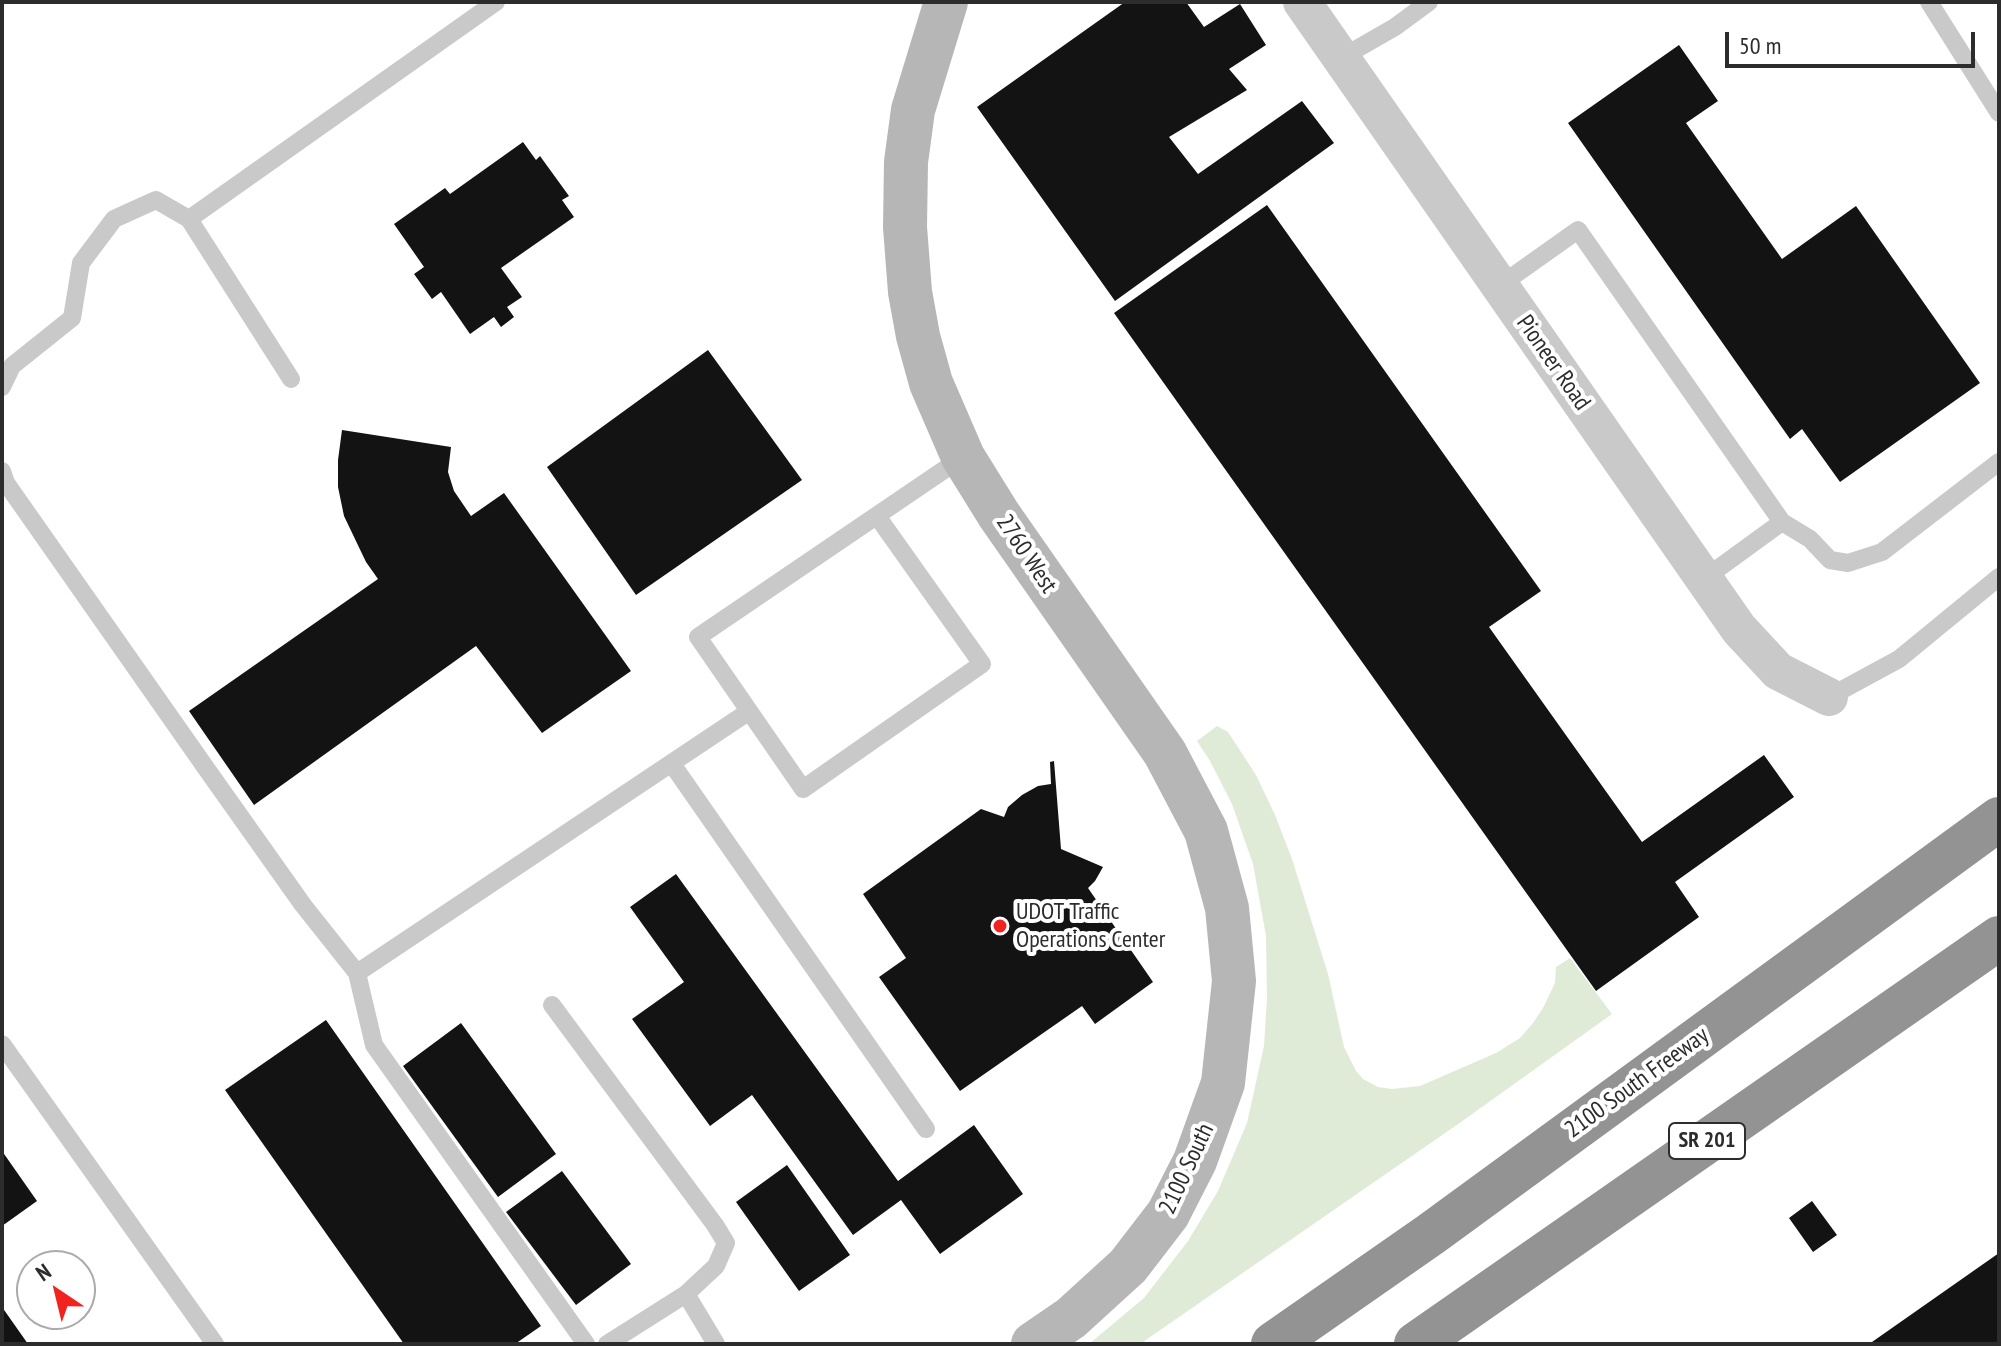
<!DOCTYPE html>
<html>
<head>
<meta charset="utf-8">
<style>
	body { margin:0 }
	#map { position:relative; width:2001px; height:1346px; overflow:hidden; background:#fff; font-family:"PT Sans Narrow",sans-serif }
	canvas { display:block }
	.frame { position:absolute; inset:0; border:4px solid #2c2c2c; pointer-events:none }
	.north { position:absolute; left:16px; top:1250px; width:80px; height:80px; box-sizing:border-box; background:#fff; border:2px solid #ababab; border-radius:50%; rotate:325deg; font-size:22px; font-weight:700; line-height:32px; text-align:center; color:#2c2c2c }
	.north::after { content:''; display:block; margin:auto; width:28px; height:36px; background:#f1231f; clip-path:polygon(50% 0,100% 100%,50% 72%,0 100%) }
	.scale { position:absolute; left:1725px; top:32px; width:250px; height:36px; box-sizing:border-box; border:4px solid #2c2c2c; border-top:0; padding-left:10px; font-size:24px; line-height:28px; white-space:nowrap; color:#2c2c2c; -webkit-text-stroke:6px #fff; paint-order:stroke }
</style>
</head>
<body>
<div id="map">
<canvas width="2001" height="1346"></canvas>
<div class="frame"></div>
<div class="north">N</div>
<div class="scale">50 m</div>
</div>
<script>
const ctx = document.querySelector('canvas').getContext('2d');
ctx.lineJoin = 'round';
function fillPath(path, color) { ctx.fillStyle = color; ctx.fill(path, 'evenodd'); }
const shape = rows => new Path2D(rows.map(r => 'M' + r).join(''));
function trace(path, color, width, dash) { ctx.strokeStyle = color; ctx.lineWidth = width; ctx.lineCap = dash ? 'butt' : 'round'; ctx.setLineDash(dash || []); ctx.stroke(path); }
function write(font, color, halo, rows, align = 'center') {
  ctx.font = font + ' "PT Sans Narrow",sans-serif'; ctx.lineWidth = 8; ctx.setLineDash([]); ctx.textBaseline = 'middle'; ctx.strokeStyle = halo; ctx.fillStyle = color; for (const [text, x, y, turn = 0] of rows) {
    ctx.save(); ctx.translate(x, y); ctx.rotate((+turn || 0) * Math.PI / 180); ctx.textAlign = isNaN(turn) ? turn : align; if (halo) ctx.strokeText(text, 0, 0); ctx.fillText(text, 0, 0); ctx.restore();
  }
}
fillPath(shape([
	[1217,726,1228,732,1256,775,1275,815,1292,859,1328,974,1344,1047,1356,1071,1363,1079,1378,1087,1392,1089,1420,1086,1496,1053,1520,1038,1533,1023,1543,1008,1555,983,1556,967,1570,958,1612,1014,1461,1122,1140,1344,1089,1344,1144,1298,1188,1241,1218,1191,1247,1123,1264,1046,1267,999,1266,936,1253,864,1232,804,1210,761,1197,741]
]), '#e0ebd7');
fillPath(shape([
	[1125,2,1186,2,1204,27,1240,4,1266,45,1229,69,1247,90,1169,137,1198,174,1302,101,1334,143,1115,301,977,107],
	[1679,45,1718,101,1686,123,1782,259,1856,206,1980,383,1840,482,1802,429,1790,439,1568,123],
	[523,142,536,160,540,156,569,196,562,200,574,217,501,268,522,297,507,307,514,317,501,327,494,317,470,334,441,292,432,299,414,274,424,267,394,224,445,188,450,194],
	[1267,205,1541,591,1489,627,1642,842,1764,755,1794,797,1675,882,1699,917,1596,991,1114,313],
	[708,350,802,480,636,595,547,467],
	[342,430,451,447,448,472,454,491,471,516,504,493,631,671,542,733,476,646,254,805,189,711,378,579,366,562,344,516,338,487,338,460],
	[1054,761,1061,849,1103,867,1095,881,1088,888,1153,982,1095,1024,1082,1006,960,1091,879,977,906,958,863,894,981,809,1004,817,1008,807,1022,795,1038,786,1051,784,1050,762],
	[676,874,898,1181,974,1125,1023,1194,940,1254,901,1200,853,1235,752,1095,710,1126,632,1019,684,982,630,907],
	[326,1020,541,1326,515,1344,404,1344,225,1090],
	[461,1023,556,1154,498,1197,403,1066],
	[2,1151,37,1201,2,1226],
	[787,1165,850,1255,799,1291,736,1202],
	[562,1171,631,1264,576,1305,506,1212],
	[1812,1201,1837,1235,1813,1252,1789,1218],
	[1999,1253,1999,1344,1874,1344,1872,1342],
	[2,1307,28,1344,2,1344]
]), '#131313');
trace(shape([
	[1929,2,1999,113],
	[1341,58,1395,27,1429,2],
	[1499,286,1578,230,1782,522],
	[291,379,189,219,496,2],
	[2,387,12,366,72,318,81,263,114,219,156,200,189,219],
	[2,471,6,483,208,771,303,905,357,973],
	[877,516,982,664,803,789,698,637,963,457],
	[1705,578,1782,522,1810,539,1830,560,1848,563,1882,552,1999,462],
	[1829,697,1899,659,1999,577],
	[672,764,926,1129],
	[552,1005,715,1225,726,1243,716,1266,686,1294],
	[2,1044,215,1344],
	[586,1344,374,1045,357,973,748,712],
	[607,1344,686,1294,716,1344]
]), '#c9c9c9', 18);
trace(shape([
	[1302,2,1739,629,1778,671,1829,697]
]), '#c9c9c9', 38);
trace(shape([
	[946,2,913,110,906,162,905,227,910,292,918,336,931,383,963,457,999,515,1165,753,1206,831,1227,908,1234,981,1223,1083,1195,1161,1168,1214,1128,1266,1071,1318,1033,1344]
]), '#b6b6b6', 44);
trace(shape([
	[1273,1344,1431,1234,1999,819],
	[1416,1344,1999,938]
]), '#939393', 44);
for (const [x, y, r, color] of [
	[1000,926,8,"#f1231f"]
]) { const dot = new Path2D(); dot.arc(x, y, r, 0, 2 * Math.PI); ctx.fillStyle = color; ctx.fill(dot); trace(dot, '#fff', 3); }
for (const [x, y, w] of [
	[1707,1141,76]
]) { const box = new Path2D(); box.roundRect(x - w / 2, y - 18, w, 36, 6); ctx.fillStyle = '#fff'; ctx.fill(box); trace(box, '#2c2c2c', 2); }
write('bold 22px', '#2c2c2c', null, [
	["SR 201",1707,1141]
]);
write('24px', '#2c2c2c', '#fff', [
	["Pioneer Road",1553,363,55],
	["2760 West",1026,554,56],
	["2100 South Freeway",1637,1083,-36],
	["2100 South",1187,1169,-65]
]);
write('24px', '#2c2c2c', '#fff', [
	["UDOT Traffic",1016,912],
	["Operations Center",1016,940]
], 'left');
</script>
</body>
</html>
